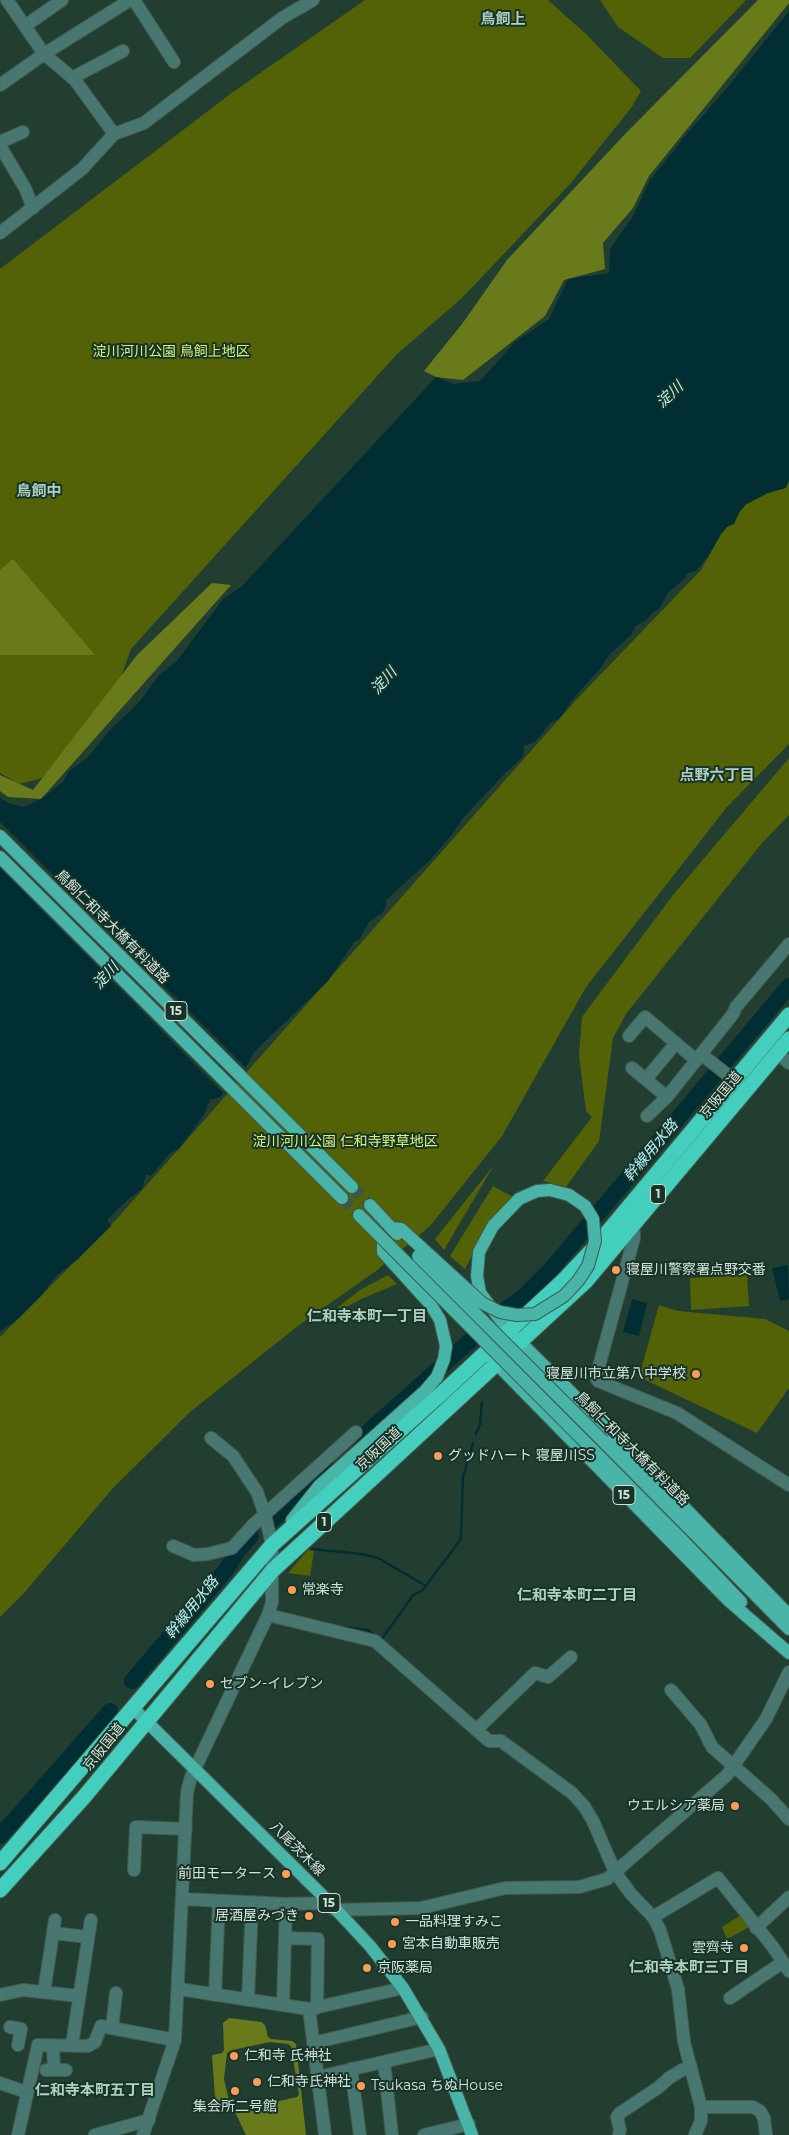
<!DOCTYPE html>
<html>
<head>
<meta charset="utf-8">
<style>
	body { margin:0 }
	canvas { display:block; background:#223e31 }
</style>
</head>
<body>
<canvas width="789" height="2135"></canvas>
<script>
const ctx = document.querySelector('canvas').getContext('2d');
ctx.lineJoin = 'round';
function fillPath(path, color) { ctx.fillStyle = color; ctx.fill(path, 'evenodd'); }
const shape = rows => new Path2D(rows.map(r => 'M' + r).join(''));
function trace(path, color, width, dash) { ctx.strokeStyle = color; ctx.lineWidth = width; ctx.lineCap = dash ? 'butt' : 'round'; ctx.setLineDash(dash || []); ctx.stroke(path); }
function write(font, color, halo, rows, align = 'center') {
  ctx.font = font + ' Montserrat,"Noto Sans JP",sans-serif'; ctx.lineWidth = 4; ctx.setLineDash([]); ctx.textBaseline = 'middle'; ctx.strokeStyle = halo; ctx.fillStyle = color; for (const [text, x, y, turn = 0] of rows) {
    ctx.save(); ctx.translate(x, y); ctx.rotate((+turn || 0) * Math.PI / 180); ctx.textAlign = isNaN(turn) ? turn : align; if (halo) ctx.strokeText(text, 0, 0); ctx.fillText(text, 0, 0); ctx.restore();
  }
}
fillPath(shape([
	[365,0,548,0,587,35,641,91,631,108,570,184,462,298,397,354,131,649,116,691,67,754,42,778,19,784,0,773,0,269,233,92],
	[600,0,746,0,690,58,663,58,618,27],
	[789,483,789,744,727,807,586,987,502,1136,430,1226,376,1271,299,1325,190,1412,113,1488,24,1593,0,1617,0,1337,114,1222,576,700,701,570,721,534,752,497],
	[789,758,789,815,762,843,626,1014,613,1038,599,1141,566,1187,543,1181,592,1117,586,1111,579,1055,582,1017,673,895],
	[494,1165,444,1250,435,1239],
	[493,1186,513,1197,490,1221,465,1269,450,1256],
	[388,1275,397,1284,361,1299,318,1323,360,1290],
	[747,1275,749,1306,691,1310,690,1278],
	[659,1305,678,1311,765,1319,789,1331,789,1388,757,1433,639,1377],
	[308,1550,314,1551,310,1576,288,1573],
	[741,1915,752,1926,727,1939,722,1927]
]), '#536206');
fillPath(shape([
	[758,0,789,0,789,3,649,176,633,208,603,243,605,269,564,280,545,316,463,380,436,377,424,371,462,324,507,260,627,132],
	[13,559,95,655,0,655,0,570],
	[212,583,231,585,41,799,8,797,0,791,0,775,33,790,137,655],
	[229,2018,261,2022,265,2025,268,2037,271,2039,292,2041,296,2044,306,2135,246,2135,235,2112,216,2111,212,2055,222,2053,224,2050,223,2023],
	[270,2042,288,2044,291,2046,299,2095,297,2097,244,2109,234,2108,230,2105,224,2079,227,2053,232,2050]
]), '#697a1a');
fillPath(shape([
	[789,11,789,479,786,488,768,493,745,505,739,513,734,524,727,527,721,534,709,555,696,571,687,573,685,578,668,593,659,609,652,613,646,620,636,626,631,635,609,655,600,669,577,694,559,719,550,723,536,741,524,746,523,757,507,771,463,818,450,837,430,860,386,900,386,907,382,913,369,922,359,940,355,941,328,981,254,1052,248,1064,220,1097,210,1100,203,1116,179,1149,170,1153,151,1176,146,1174,142,1189,127,1200,107,1220,111,1226,78,1259,56,1276,42,1295,18,1319,0,1331,0,798,8,803,23,807,41,799,63,782,69,771,87,758,108,732,140,701,159,675,176,662,223,599,241,587,436,377,454,384,480,381,515,342,549,319,568,279,609,273,610,249,632,218,650,180,686,135,727,88],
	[788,1265,789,1299,780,1301,772,1268],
	[632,1299,647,1303,639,1336,623,1332]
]), '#002e33');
fillPath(shape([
	[0,822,247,1069,225,1095,0,868]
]), '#223e31');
trace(shape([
	[476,1434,480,1424,482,1402],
	[312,1549,362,1554,378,1558,426,1586],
	[344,1627,368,1630,374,1635],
	[381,1640,409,1601,413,1595,422,1591,461,1539,463,1477,473,1443]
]), '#002e33', 2.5);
trace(shape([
	[506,1309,523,1297,552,1268,789,986],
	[363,1436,489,1324],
	[273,1520,328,1469],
	[132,1681,226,1570,237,1552,251,1536],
	[0,1836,110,1711]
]), '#002e33', 16);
trace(shape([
	[352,1187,370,1205],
	[342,1198,359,1215]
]), '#3d574a', 12, [12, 6]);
const minor = shape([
	[7,0,44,54,75,80,114,134],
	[134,0,174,62],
	[25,26,62,0],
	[72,78,123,51],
	[0,85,44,54,130,0],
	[0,142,23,132],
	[0,146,25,188,33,208],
	[0,233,82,169,114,134,144,123,282,18,313,0],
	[629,1036,645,1017,696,1060],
	[777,1053,789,1063],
	[701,1054,734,1080],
	[632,1068,667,1097],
	[646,1079,676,1043],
	[647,1116,667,1097,733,1014,736,1007,789,944],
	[633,1224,634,1238,596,1377,598,1381,677,1413,789,1485],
	[173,1546,194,1555,208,1554,232,1548,253,1525,356,1432],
	[268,1615,375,1641,489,1741,501,1741,572,1793,584,1806,593,1821,615,1872,631,1894,653,1917,660,1930,678,1989,684,2042,701,2107,701,2121,695,2135],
	[671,1690,701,1725,712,1747,771,1799,789,1819],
	[476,1730,535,1673,548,1677,571,1657],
	[134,1870,136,1827,186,1829],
	[183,1899,286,1904,330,1903],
	[335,1910,421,1908,505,1888,579,1887,607,1879,727,1775,766,1719,789,1672],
	[653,1917,718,1878,773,1947,789,1971],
	[756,1928,789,1897],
	[53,1933,88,1937],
	[285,1938,318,1939,317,2008],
	[179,1989,309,2009,403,1988],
	[44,1992,55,1920],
	[0,1995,23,1990,79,1996],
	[215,1995,219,1901],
	[730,1998,783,1962],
	[248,2000,252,1902],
	[283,2005,286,1904],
	[309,2009,325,2135],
	[10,2027,21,2029,18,2045],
	[112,2028,116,1993],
	[313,2043,422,2017],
	[72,2045,91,1920],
	[53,2046,54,2070],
	[384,2062,392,2135],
	[351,2069,360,2135],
	[46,2070,66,2070],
	[318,2077,439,2049],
	[0,2083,26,2092],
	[701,2107,753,2107,760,2111,764,2118,766,2135],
	[18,2135,38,2045,88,2046,95,2042,101,2026,175,2040],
	[95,2135,149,2120],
	[143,2135,175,2040,187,1792,191,1777,268,1615,272,1602,272,1545,265,1515,257,1492,233,1456,211,1438],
	[424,2135,469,2124],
	[619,2135,620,2130,617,2117,620,2113,659,2087,669,2078,682,2070,691,2067]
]);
const major = shape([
	[0,836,352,1187],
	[0,857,342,1198],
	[550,1190,537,1191,519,1199,493,1226,479,1252,477,1276,480,1293,509,1331,608,1429,789,1615],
	[490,1357,729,1601,789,1653],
	[603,1441,789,1629],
	[594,1451,684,1542,741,1602],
	[292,1520,319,1486,425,1391,437,1377,444,1359,446,1346,440,1320,431,1305,383,1252,383,1239],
	[133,1708,330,1903,370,1946,403,1988,439,2049,472,2135]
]);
const highway = shape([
	[0,1863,272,1545,442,1393,564,1280,596,1246,789,1015],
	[0,1890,84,1797,272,1571,586,1281,789,1039]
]);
trace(minor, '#425c4f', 14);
trace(major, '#425c4f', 14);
trace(highway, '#425c4f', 17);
trace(minor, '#477770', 12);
trace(major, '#48b5a8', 12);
trace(highway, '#43cebe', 15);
const majorBridge = shape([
	[370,1205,397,1234],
	[359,1215,594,1451],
	[391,1228,401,1229,482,1303,500,1312,517,1315,535,1314,564,1296,578,1281,588,1266,595,1241,593,1219,585,1206,569,1195,550,1190],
	[418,1256,603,1441]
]);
trace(majorBridge, '#425c4f', 14, []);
trace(majorBridge, '#48b5a8', 12);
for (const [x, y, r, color] of [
	[616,1270,5,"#fd9c56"],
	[696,1374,5,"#fd9c56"],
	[438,1456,5,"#fd9c56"],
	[292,1590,5,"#fd9c56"],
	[210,1684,5,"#fd9c56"],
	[735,1806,5,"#fd9c56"],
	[286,1874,5,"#fd9c56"],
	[309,1916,5,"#fd9c56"],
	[395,1922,5,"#fd9c56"],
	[392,1944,5,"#fd9c56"],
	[744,1948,5,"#fd9c56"],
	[367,1968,5,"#fd9c56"],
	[234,2056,5,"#fd9c56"],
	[257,2082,5,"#fd9c56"],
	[361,2086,5,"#fd9c56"],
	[235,2091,5,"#fd9c56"]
]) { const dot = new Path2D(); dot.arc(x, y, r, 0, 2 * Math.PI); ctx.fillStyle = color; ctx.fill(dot); trace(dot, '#183327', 2); }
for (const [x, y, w] of [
	[176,1011,22],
	[658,1194,15],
	[624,1495,22],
	[324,1522,15],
	[329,1903,22]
]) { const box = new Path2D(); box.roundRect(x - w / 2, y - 9.5, w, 19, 4); ctx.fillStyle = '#183327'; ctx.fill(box); trace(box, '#d3e3da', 1); }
write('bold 12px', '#d3e3da', null, [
	["15",176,1011],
	["1",658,1194],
	["15",624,1495],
	["1",324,1522],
	["15",329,1903]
]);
write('14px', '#d6f179', '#183327', [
	["淀川河川公園 鳥飼上地区",171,352],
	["淀川河川公園 仁和寺野草地区",345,1142]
]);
write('14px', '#d3e3da', '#183327', [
	["鳥飼仁和寺大橋有料道路",112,927,45],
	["京阪国道",721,1095,-50],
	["京阪国道",379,1449,-43],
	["鳥飼仁和寺大橋有料道路",632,1449,45],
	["京阪国道",104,1747,-51],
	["八尾茨木線",297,1849,45]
]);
write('14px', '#d3e3da', '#183327', [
	["寝屋川警察署点野交番",626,1270],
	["寝屋川市立第八中学校",686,1374,"right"],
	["グッドハート 寝屋川SS",448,1456],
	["常楽寺",302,1590],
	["セブン-イレブン",220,1684],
	["ウエルシア薬局",725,1806,"right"],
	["前田モータース",276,1874,"right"],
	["居酒屋みづき",299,1916,"right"],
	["一品料理すみこ",405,1922],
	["宮本自動車販売",402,1944],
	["雲齊寺",734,1948,"right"],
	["京阪薬局",377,1968],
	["仁和寺 氏神社",244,2056],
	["仁和寺氏神社",267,2082],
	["Tsukasa ちぬHouse",371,2086],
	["集会所二号館",235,2107,"center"]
], 'left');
write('bold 15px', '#afcfbf', '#183327', [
	["鳥飼上",503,20],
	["鳥飼中",39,492],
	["点野六丁目",717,776],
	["仁和寺本町一丁目",367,1317],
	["仁和寺本町二丁目",577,1596],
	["仁和寺本町三丁目",689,1968],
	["仁和寺本町五丁目",95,2091]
]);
write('italic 15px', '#b5f0f7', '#183327', [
	["淀川",670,395,-43],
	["淀川",384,681,-48],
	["淀川",106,976,-48],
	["幹線用水路",651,1151,-50],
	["幹線用水路",192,1608,-51]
]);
</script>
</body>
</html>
